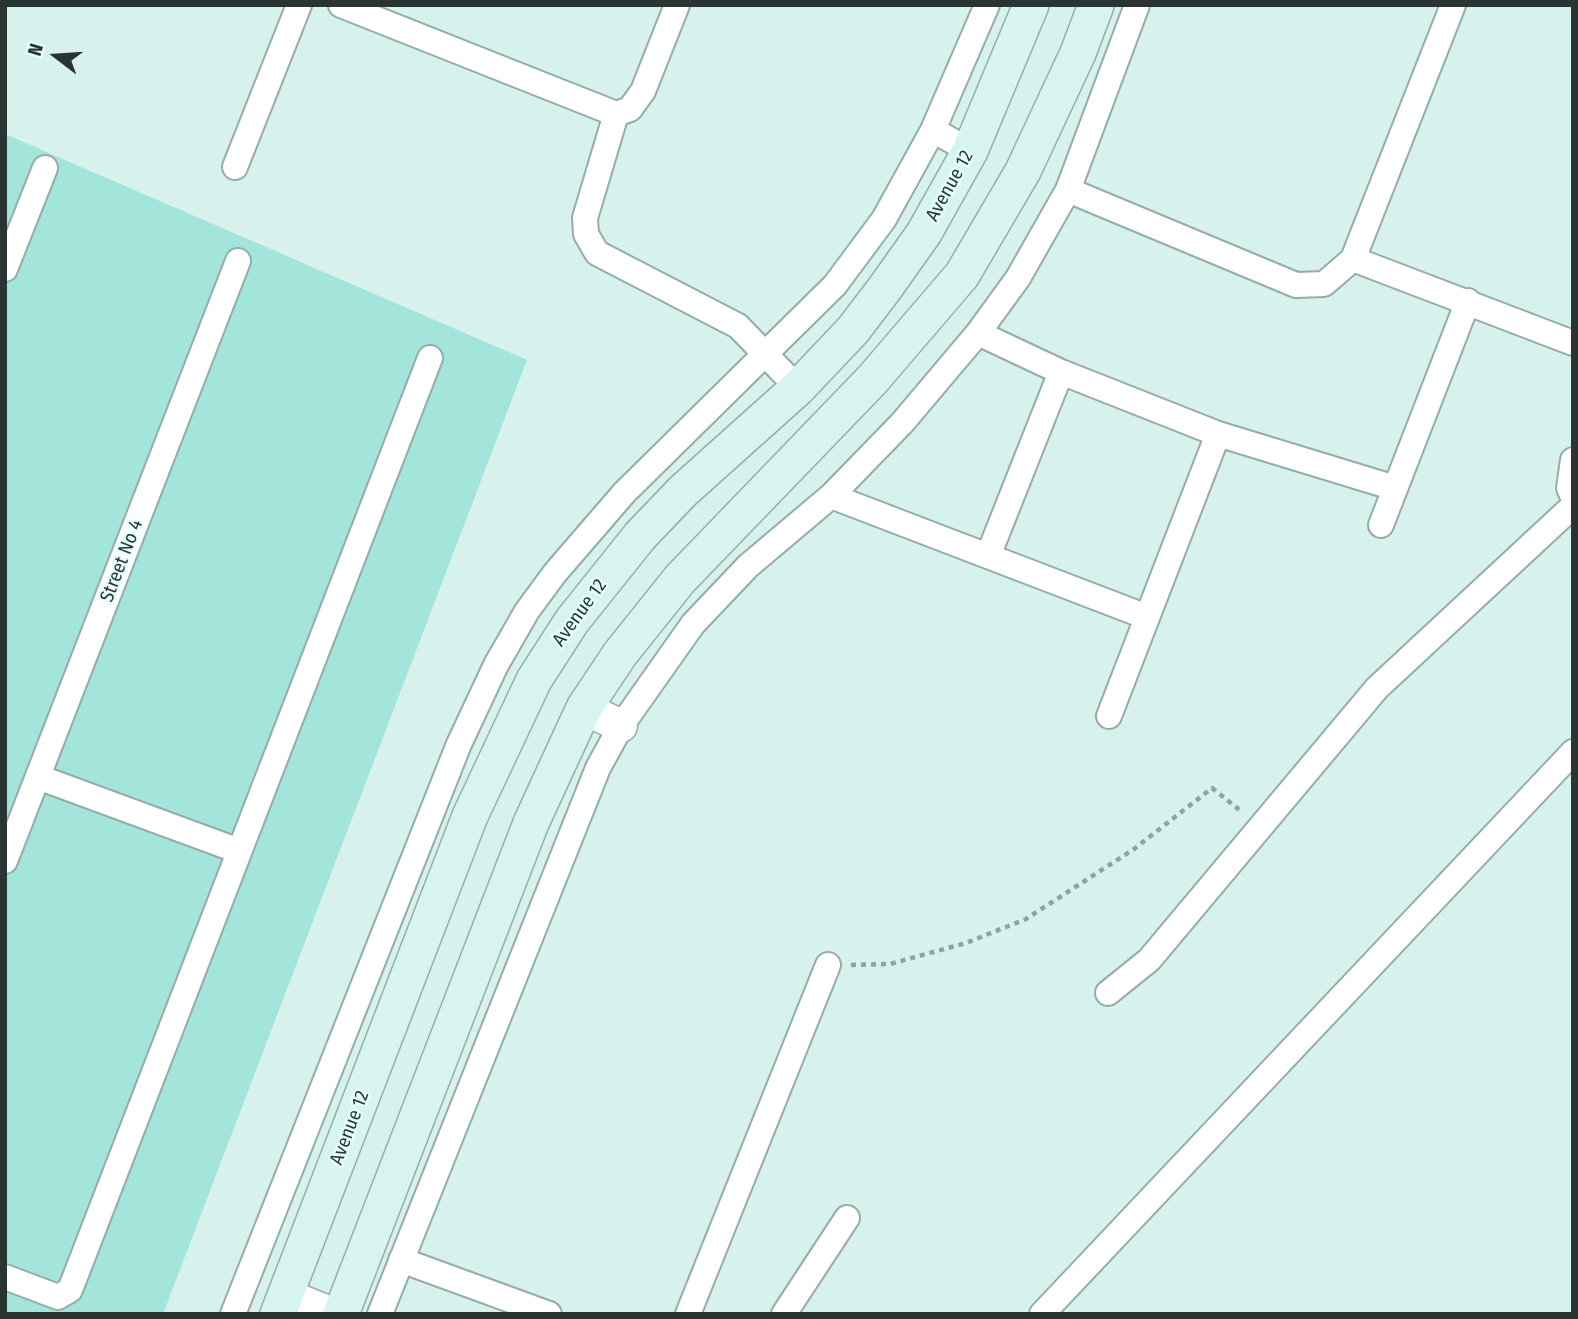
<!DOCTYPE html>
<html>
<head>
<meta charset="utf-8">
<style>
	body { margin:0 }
	#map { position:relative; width:1578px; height:1319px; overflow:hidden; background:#d7f1ed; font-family:"Fira Sans Condensed",sans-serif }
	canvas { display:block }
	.frame { position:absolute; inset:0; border:7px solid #2a3533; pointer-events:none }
	.north { position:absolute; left:21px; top:21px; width:70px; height:70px; -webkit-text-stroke:5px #e4fffb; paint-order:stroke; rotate:287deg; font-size:19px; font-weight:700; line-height:28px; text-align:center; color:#2a3533 }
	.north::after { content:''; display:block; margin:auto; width:24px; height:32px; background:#2a3533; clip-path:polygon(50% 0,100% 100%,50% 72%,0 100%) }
</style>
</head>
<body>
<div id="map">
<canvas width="1578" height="1319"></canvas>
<div class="frame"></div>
<div class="north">N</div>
</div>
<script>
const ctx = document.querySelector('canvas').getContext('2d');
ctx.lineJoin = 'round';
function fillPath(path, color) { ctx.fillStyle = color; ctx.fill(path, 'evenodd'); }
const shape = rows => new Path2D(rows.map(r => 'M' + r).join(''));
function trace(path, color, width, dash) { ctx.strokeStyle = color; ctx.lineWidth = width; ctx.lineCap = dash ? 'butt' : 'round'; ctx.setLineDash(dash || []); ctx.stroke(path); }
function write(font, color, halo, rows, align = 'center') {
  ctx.font = font + ' "Fira Sans Condensed",sans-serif'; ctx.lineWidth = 5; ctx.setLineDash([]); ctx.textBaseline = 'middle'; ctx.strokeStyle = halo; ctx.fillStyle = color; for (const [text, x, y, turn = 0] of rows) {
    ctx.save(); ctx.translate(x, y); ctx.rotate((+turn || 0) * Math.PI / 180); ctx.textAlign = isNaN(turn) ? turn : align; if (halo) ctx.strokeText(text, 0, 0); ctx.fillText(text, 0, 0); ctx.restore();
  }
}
fillPath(shape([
	[5,134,527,360,163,1314,5,1314]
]), '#a3e4db');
const minor = shape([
	[341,5,616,114,585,218,586,234,597,253,738,326,798,388],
	[616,114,630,109,643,91,677,5],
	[933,130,970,151],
	[235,167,299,5],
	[1068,190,1296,285,1324,284,1353,259,1453,5],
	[1353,259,1573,343],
	[5,269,45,168],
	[978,333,1061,372,1218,434,1395,488],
	[1573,460,1569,488,1573,497],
	[831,496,1147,617],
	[1381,525,1468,301],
	[988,556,1061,372],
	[1109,716,1218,434],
	[38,777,239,851],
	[5,861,238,261],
	[1108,993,1149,960,1377,688,1573,506],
	[401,1260,549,1314],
	[5,1277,58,1297,70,1290,430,358],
	[233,1314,459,744,496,665,527,611,555,573,624,493,835,285,884,219,933,130,987,5],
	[380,1314,598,768,621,726,693,624,748,566,831,496,902,423,978,333,1018,278,1068,190,1137,5],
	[688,1314,828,965],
	[784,1314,847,1218],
	[1042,1314,1573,752]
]);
const tertiary = shape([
	[584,708,621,726],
	[286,1295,333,1314]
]);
const secondary = shape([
	[278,1314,470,816,534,680,572,621,640,536,683,491,798,388,853,330,885,288,924,233,970,151,1031,5],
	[341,1314,531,823,584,708,620,654,680,579,872,380,962,275,1023,171,1078,53,1096,5]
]);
trace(minor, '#94ada9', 28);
trace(tertiary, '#94ada9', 35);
trace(secondary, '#94ada9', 38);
trace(shape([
	[851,965,890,964,966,943,1026,919,1134,849,1212,788,1241,811]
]), '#8ea29f', 4.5, [5, 5]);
trace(minor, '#fff', 24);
trace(tertiary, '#fff', 32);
trace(secondary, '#d8f4f1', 35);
write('19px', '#2a3533', '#e4fffb', [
	["Avenue 12",950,186,-61],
	["Street No 4",122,561,-69],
	["Avenue 12",580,613,-54],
	["Avenue 12",350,1128,-69]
]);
</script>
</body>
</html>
